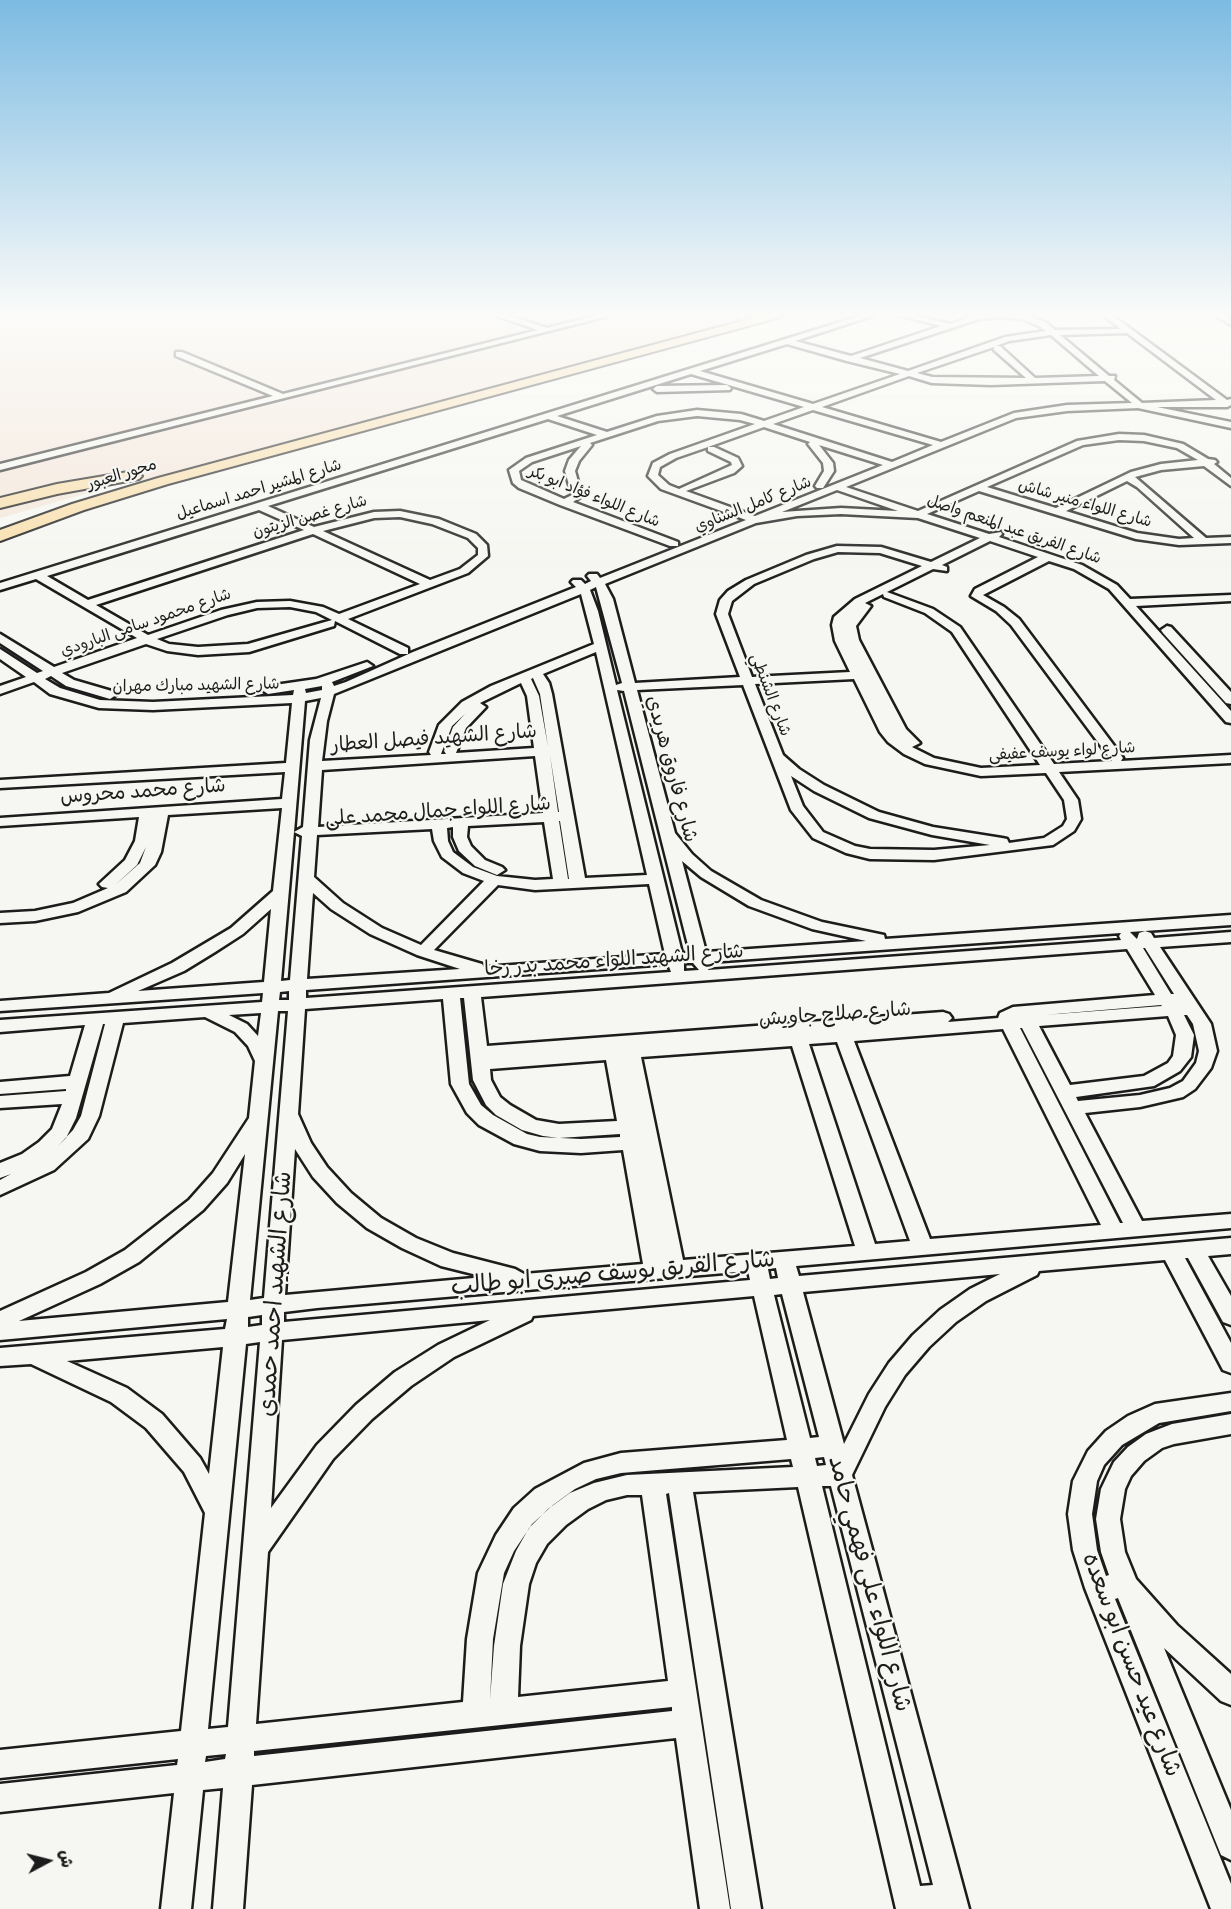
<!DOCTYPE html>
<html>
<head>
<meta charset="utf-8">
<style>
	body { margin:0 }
	#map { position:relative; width:1231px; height:1909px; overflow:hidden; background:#f6f6f2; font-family:Itim,"Playpen Sans Arabic",sans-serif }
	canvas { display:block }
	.north { position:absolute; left:18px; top:1831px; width:60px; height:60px; -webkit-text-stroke:4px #f6f6f2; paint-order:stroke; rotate:83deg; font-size:16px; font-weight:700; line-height:24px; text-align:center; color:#1c1c1c }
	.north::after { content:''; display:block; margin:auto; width:21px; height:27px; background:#1c1c1c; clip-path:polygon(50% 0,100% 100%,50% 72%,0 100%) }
</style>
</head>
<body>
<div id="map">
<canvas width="1231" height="1909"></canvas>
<div class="north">ش</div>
</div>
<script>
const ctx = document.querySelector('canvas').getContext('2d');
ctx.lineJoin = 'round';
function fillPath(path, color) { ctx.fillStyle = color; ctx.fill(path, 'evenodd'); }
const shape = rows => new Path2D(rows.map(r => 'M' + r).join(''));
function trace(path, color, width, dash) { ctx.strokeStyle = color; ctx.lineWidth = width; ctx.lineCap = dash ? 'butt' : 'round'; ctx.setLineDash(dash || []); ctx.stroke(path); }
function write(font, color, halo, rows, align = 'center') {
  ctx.font = font + ' Itim,"Playpen Sans Arabic",sans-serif'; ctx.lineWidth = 4.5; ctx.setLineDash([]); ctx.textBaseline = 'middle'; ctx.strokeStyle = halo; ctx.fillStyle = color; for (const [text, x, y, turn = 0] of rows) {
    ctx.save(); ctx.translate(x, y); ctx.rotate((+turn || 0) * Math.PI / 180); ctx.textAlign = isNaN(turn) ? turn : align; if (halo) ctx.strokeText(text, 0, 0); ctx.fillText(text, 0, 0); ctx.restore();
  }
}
fillPath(shape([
	[0,315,765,315,214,465,113,486,0,518]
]), '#f4e6d9');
const minor = shape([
	[494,315,506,315,547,328,599,315,612,315,0,470,0,464,273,396,176,356,176,352,182,352,283,394,538,330,494,315],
	[736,315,744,315,747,318,740,320,736,315],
	[863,315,875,315,795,341,851,356,941,326,899,315,912,315,950,324,977,315,1024,315,1045,322,1055,330,1121,329,1103,315,1112,315,1227,400,1231,399,1231,405,1227,407,1157,407,1231,422,1231,428,1138,408,1067,411,1016,418,846,487,918,511,1077,441,1119,434,1144,435,1183,444,1208,459,1215,460,1217,462,1214,464,1231,478,1231,486,1204,466,1161,470,1135,477,1206,538,1231,537,1231,543,1179,545,1136,539,979,491,927,514,989,534,1001,532,1002,534,999,537,1082,565,1117,585,1130,599,1231,595,1231,601,1136,606,1231,711,1231,723,1226,722,1109,589,1074,569,1049,561,983,595,1004,607,1019,619,1121,755,1123,758,1121,761,1231,755,1231,763,1059,772,1078,800,1081,819,1074,831,1053,845,934,860,870,859,846,853,813,838,791,810,743,685,637,690,675,833,692,854,711,871,761,900,822,922,884,935,885,939,1231,915,1231,925,1130,932,1137,939,1139,933,1145,931,1151,933,1154,938,1231,932,1231,942,1160,947,1211,1024,1217,1051,1211,1068,1195,1089,1183,1097,1140,1107,1085,1113,1142,1221,1231,1214,1231,1228,796,1266,799,1276,1231,1238,1231,1254,1208,1256,1231,1296,1231,1325,1223,1322,1188,1258,1185,1258,1231,1343,1231,1373,1223,1370,1165,1260,1039,1271,1037,1275,986,1301,956,1322,929,1347,905,1375,885,1407,852,1475,969,1909,896,1909,798,1487,693,1492,761,1909,731,1909,669,1493,666,1494,730,1909,700,1909,676,1738,252,1785,243,1909,213,1909,223,1788,203,1790,191,1909,161,1909,174,1793,0,1812,0,1784,177,1765,178,1759,0,1778,0,1750,181,1731,205,1513,184,1472,146,1428,111,1402,31,1364,0,1366,0,1348,225,1329,227,1319,0,1340,0,1311,86,1272,125,1250,189,1200,213,1173,249,1118,255,1061,248,1046,235,1032,205,1017,123,1023,99,1116,88,1139,54,1170,0,1195,0,1180,11,1174,0,1178,0,1163,22,1154,39,1142,52,1129,62,1104,0,1108,0,1096,66,1091,66,1089,0,1094,0,1082,70,1076,85,1025,0,1032,0,1020,262,1002,263,993,0,1011,0,1001,109,993,172,963,231,928,273,891,282,808,168,815,161,852,155,865,126,892,78,912,35,921,0,923,0,913,35,911,73,903,108,888,102,887,99,884,125,860,135,841,139,817,0,826,0,818,282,799,285,772,0,788,0,780,286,763,292,703,153,710,99,708,50,694,34,682,0,694,0,686,26,677,0,659,0,649,37,673,43,671,0,643,0,634,54,667,137,638,36,579,0,590,0,583,863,315],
	[1003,317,1022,319,1039,326,1046,331,1005,337,908,371,860,358,979,319,1003,317],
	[1127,333,1216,400,1142,403,1114,380,1115,376,1109,376,1060,335,1127,333],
	[1051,335,1099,376,1035,378,1000,346,996,346,1009,341,1051,335],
	[787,344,847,361,900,374,813,404,700,371,787,344],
	[994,347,994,350,1026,378,932,377,917,373,994,347],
	[691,374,804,407,764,421,741,414,697,410,657,416,607,432,557,416,691,374],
	[909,376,932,383,991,385,1105,381,1132,403,1067,405,1014,413,941,442,822,407,909,376],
	[813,410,933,445,892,462,773,424,813,410],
	[697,416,740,420,755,424,670,454,653,463,648,476,661,489,746,520,600,578,597,574,589,574,587,576,591,581,585,584,581,580,573,580,571,582,576,587,413,652,346,682,334,686,332,682,373,666,367,662,316,679,268,686,262,690,268,694,294,690,293,695,153,702,100,700,60,688,45,679,51,676,66,686,110,699,116,695,115,692,74,680,62,673,146,644,167,651,198,655,249,652,334,626,335,621,400,654,408,654,408,648,348,619,468,573,488,556,487,545,476,534,439,519,400,511,374,512,314,527,268,506,548,419,597,435,526,458,509,470,513,483,519,488,560,505,670,546,678,546,678,542,573,502,582,496,575,471,579,461,592,445,590,443,658,421,697,416],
	[764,427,810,442,808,444,823,463,824,471,815,486,817,488,823,488,834,471,833,463,819,445,883,465,755,516,686,491,734,473,742,466,738,458,714,447,708,447,764,427],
	[1119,440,1144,441,1177,448,1198,460,1161,464,1131,472,1056,508,987,487,1083,445,1119,440],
	[581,446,569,460,565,471,572,495,564,499,521,480,519,471,532,462,581,446],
	[708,447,708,451,731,462,732,465,679,489,669,485,658,475,660,467,676,458,708,447],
	[1127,481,1137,487,1194,538,1179,539,1137,533,1066,511,1127,481],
	[837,490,898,511,841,508,782,512,837,490],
	[259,510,304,530,88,600,47,576,259,510],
	[841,514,918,518,980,538,931,562,881,547,837,546,806,555,746,580,728,591,720,600,716,614,740,677,635,683,613,599,605,584,756,523,797,516,841,514],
	[400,517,432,524,468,538,478,548,478,555,460,569,430,580,323,531,374,518,400,517],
	[313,534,420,584,339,614,323,607,290,601,257,602,221,610,148,635,96,605,313,534],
	[990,541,1038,557,975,589,971,596,996,611,1011,625,1112,761,1054,764,960,627,933,609,887,592,933,569,947,571,947,567,942,565,990,541],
	[838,552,880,553,922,566,855,599,834,617,832,625,835,641,850,672,752,677,728,614,732,601,754,584,814,559,838,552],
	[596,587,622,683,616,685,598,611,590,590,596,587],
	[581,594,594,644,491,686,462,702,439,725,429,752,431,755,322,761,327,721,334,694,581,594],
	[883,594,884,597,925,613,952,632,1040,765,981,768,934,758,912,747,920,743,906,729,859,640,856,626,871,606,865,603,883,594],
	[290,607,316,612,332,620,248,644,198,647,169,644,157,639,228,615,257,608,290,607],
	[596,652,647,875,585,878,552,694,549,683,543,674,596,652],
	[533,678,540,694,548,747,539,696,531,679,533,678],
	[854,679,880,732,888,742,904,754,925,764,981,776,1046,773,1064,800,1067,819,1063,826,1044,838,1009,843,1007,839,1002,838,933,827,879,812,824,785,799,769,783,755,755,684,854,679],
	[521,683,527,696,534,748,456,753,466,728,486,707,480,703,521,683],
	[322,686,322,690,306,693,305,689,322,686],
	[617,690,624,691,690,953,682,953,617,690],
	[321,698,310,740,303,827,294,832,305,701,321,698],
	[465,714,453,727,444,751,446,754,441,754,452,726,465,714],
	[550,755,559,812,558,812,550,755],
	[535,756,543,813,318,827,322,770,535,756],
	[791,776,814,791,869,818,932,835,990,845,934,850,870,849,855,846,823,832,803,806,791,776],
	[559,821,560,821,569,879,568,879,559,821],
	[544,822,553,879,535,880,497,876,473,867,453,852,448,841,447,828,453,827,453,837,459,851,475,866,497,875,505,870,502,867,485,860,471,846,467,837,468,826,544,822],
	[432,829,434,841,442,857,463,873,484,881,421,945,382,928,343,903,314,877,317,835,432,829],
	[294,832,302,836,290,980,281,981,294,832],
	[146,847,140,863,114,886,137,865,146,847],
	[682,861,701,877,749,906,812,929,866,941,706,952,682,861],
	[649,884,665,954,484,967,482,964,434,950,498,885,535,890,649,884],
	[313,893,331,909,370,934,417,955,460,969,307,979,313,893],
	[271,909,264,982,138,991,184,971,215,952,243,934,271,909],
	[1121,933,1119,936,1121,940,708,970,710,966,709,962,1121,933],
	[1143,948,1145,948,1174,994,1171,994,1143,948],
	[1127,949,1155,995,1013,1007,1000,1013,998,1018,948,1022,952,1018,949,1014,943,1012,487,1046,481,997,1127,949],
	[684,963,693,963,699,970,684,971,684,963],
	[668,964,671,972,306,998,306,990,668,964],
	[289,991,289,1000,279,1000,280,992,289,991],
	[460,998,464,998,473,1080,486,1105,496,1115,522,1130,543,1136,559,1138,620,1134,620,1137,581,1139,540,1137,527,1134,493,1115,481,1105,469,1084,460,998],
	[443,999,451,1084,467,1113,479,1125,514,1144,540,1151,581,1153,623,1150,643,1264,524,1274,515,1269,453,1253,416,1238,381,1218,351,1193,327,1167,311,1143,298,1114,305,1009,443,999],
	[1161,1005,1162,1006,1044,1015,1161,1005],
	[278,1011,288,1011,264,1298,250,1300,278,1011],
	[261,1013,258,1036,247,1024,229,1015,261,1013],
	[1184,1015,1187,1015,1193,1024,1199,1051,1196,1063,1183,1081,1170,1088,1140,1095,1078,1101,1076,1097,1154,1086,1180,1071,1191,1057,1194,1035,1184,1015],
	[1168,1016,1176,1035,1173,1056,1168,1063,1144,1076,1070,1085,1039,1026,1168,1016],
	[103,1024,105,1024,81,1116,73,1130,58,1146,66,1138,76,1118,103,1024],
	[1020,1028,1022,1028,1123,1223,1120,1223,1020,1028],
	[1003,1029,1101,1225,930,1239,854,1041,1003,1029],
	[837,1042,910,1241,875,1244,809,1044,837,1042],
	[792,1046,855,1246,683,1260,641,1057,792,1046],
	[606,1060,617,1121,559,1124,536,1120,510,1105,500,1097,491,1080,490,1069,606,1060],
	[295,1149,313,1177,337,1203,367,1228,402,1248,441,1266,485,1277,285,1295,295,1149],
	[245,1154,228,1302,19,1321,100,1284,139,1262,203,1210,227,1183,245,1154],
	[776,1268,778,1278,770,1279,768,1269,776,1268],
	[748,1271,750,1280,284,1322,284,1312,317,1308,748,1271],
	[1000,1274,970,1289,940,1310,913,1335,889,1363,869,1394,844,1444,803,1292,1000,1274],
	[782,1294,819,1437,810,1438,774,1295,782,1294],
	[754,1296,787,1440,621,1453,584,1463,535,1489,514,1508,496,1535,478,1573,467,1639,463,1702,256,1724,268,1552,333,1459,372,1419,411,1386,454,1357,531,1320,533,1316,754,1296],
	[262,1315,262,1325,248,1327,248,1317,262,1315],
	[490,1320,438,1345,395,1372,356,1405,317,1445,271,1508,282,1340,490,1320],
	[260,1342,228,1727,208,1729,246,1344,260,1342],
	[223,1347,209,1474,200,1458,162,1414,127,1388,67,1361,223,1347],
	[824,1457,826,1465,817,1466,815,1458,824,1457],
	[791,1459,793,1467,627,1475,594,1483,570,1493,548,1509,529,1528,516,1551,503,1584,494,1646,490,1700,493,1639,504,1573,514,1551,532,1524,553,1505,575,1489,596,1479,621,1473,791,1459],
	[822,1486,831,1486,933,1885,920,1886,822,1486],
	[627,1495,642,1495,668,1681,518,1697,520,1646,529,1584,536,1563,547,1544,566,1525,588,1509,606,1500,627,1495],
	[672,1707,672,1711,254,1756,254,1751,672,1707],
	[226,1754,225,1759,205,1762,206,1756,226,1754],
	[1215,315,1224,315,1231,320,1231,325,1215,315],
	[727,385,731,388,730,390,657,392,653,389,657,386,727,385],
	[1167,626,1171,627,1231,692,1231,704,1226,703,1163,633,1161,630,1167,626],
	[1231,1393,1231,1411,1159,1423,1122,1445,1104,1465,1097,1481,1092,1514,1097,1550,1106,1576,1109,1575,1101,1552,1096,1519,1101,1489,1114,1462,1128,1447,1146,1434,1172,1424,1231,1414,1231,1434,1174,1444,1162,1448,1144,1461,1131,1476,1125,1489,1120,1519,1125,1552,1136,1579,1177,1625,1231,1674,1231,1705,1221,1701,1164,1648,1231,1810,1231,1860,1221,1855,1118,1598,1115,1599,1231,1884,1231,1909,1211,1909,1085,1588,1073,1550,1068,1514,1073,1481,1088,1451,1106,1431,1128,1416,1155,1404,1231,1393]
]);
const highway = shape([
	[764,315,783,315,781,317,168,484,84,510,0,541,0,530,72,504,158,478,764,315],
	[134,471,142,476,139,479,57,494,0,508,0,498,57,484,134,471]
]);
trace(minor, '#1c1c1c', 5);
trace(highway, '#1c1c1c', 4);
fillPath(minor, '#f6f6f2');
fillPath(highway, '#f8deab');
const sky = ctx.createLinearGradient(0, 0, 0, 582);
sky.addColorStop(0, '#7cbbe2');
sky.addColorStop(0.54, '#fbfbf9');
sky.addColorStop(1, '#fbfbf900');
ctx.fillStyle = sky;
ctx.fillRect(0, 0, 1231, 582);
write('16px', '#1c1c1c', '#f6f6f2', [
	["محور العبور",122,475,-17],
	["شارع المشير احمد اسماعيل",259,490,-17],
	["شارع اللواء فؤاد ابو بكر",594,497,22],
	["شارع اللواء منير شاش",1085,504,16],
	["شارع كامل الشناوي",753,505,-22],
	["شارع غصن الزيتون",310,517,-16],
	["شارع الفريق عبد المنعم واصل",1014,530,19],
	["شارع محمود سامى البارودي",146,623,-19],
	["شارع الشهيد مبارك مهران",196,686,-1],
	["شارع الشنطي",770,695,69],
	["شارع لواء يوسف عفيفى",1062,752,-3]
]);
write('20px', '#1c1c1c', '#f6f6f2', [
	["شارع الشهيد فيصل العطار",434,739,-4],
	["شارع فاروق هريدي",671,769,75],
	["شارع محمد محروس",143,792,-4],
	["شارع اللواء جمال محمد على",438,812,-4],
	["شارع الشهيد اللواء محمد بدر رخا",614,961,-4],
	["شارع صلاح جاويش",835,1015,-4]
]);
write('24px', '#1c1c1c', '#f6f6f2', [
	["شارع الفريق يوسف صبرى ابو طالب",613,1274,-5],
	["شارع الشهيد احمد حمدى",276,1294,-86],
	["شارع اللواء على فهمي حامد",869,1584,75],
	["شارع عيد حسن ابو سعده",1131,1665,69]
]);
</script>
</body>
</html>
